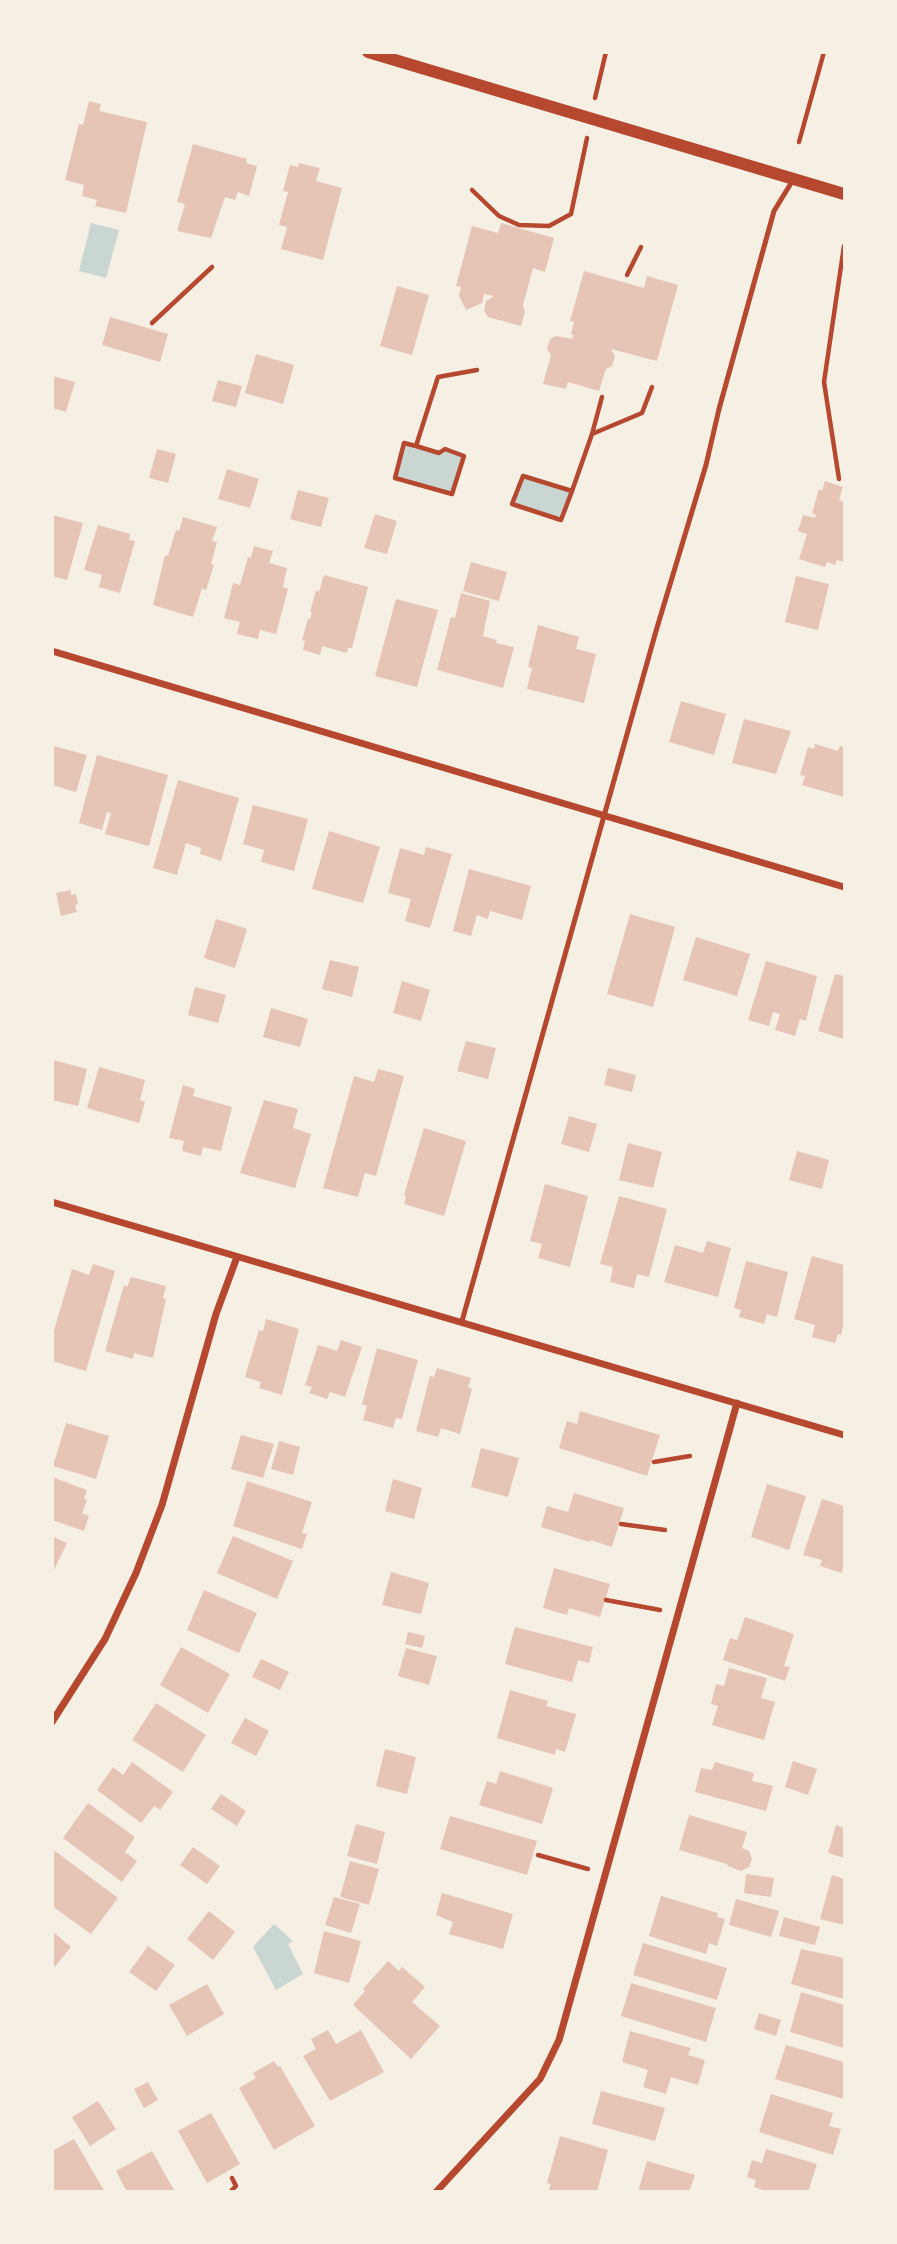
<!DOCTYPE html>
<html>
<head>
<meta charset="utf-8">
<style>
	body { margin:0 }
	#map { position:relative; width:897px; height:2244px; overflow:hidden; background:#f6efe4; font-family:"Source Sans 3",sans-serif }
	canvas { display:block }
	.frame { position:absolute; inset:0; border:54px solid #f6efe4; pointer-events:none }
</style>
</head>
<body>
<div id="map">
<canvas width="897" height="2244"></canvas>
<div class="frame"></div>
</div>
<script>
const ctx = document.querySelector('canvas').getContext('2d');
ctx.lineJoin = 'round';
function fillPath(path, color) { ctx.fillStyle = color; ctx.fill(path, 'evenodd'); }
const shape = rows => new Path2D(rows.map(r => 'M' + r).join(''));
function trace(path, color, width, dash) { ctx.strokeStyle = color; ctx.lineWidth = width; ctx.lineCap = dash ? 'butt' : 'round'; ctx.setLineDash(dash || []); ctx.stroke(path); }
fillPath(shape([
	[91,223,119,230,106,278,79,271],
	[404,443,439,453,445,449,464,456,452,494,395,478],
	[523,476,572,491,561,520,512,504],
	[274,1924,293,1941,288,1944,303,1974,276,1990,253,1947]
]), '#c9d6d2');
fillPath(shape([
	[89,101,101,104,99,111,147,122,126,213,95,206,97,200,82,196,84,185,65,180,79,124,83,125],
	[193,144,247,159,246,163,257,166,249,196,238,192,235,200,225,197,211,238,177,231,185,204,177,202],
	[299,163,320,168,316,181,342,188,323,260,281,249,287,227,279,225,288,192,283,191,290,165,298,167],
	[501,223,554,238,545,272,533,268,523,305,525,312,521,326,488,317,484,311,486,301,494,296,488,295,484,294,482,303,466,310,459,296,461,287,456,286,472,226,498,233],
	[584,271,644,288,647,276,678,285,657,361,611,349,615,356,612,366,606,369,599,391,568,382,566,389,543,384,551,355,547,349,550,339,556,336,572,339,574,335,571,334,574,322,570,321],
	[397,286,429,295,412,355,380,346],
	[110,317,168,334,160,362,102,345],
	[256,354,294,365,283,404,245,393],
	[52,376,75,382,66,412,52,408],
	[218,380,242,386,236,407,212,401],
	[157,449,176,454,168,483,149,478],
	[227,469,259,479,250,508,218,499],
	[825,481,843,487,839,500,844,502,844,562,837,560,835,565,827,562,825,567,799,559,807,534,798,531,803,515,815,518,816,515,812,513,819,489,822,491],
	[298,490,329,498,321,527,290,519],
	[375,514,397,521,387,554,364,548],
	[52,515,83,523,67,580,52,576],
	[183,517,217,527,212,541,217,542,211,564,214,565,206,590,202,588,193,617,153,605,165,555,168,556,176,530,179,531],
	[98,525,130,534,129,540,135,541,120,593,99,587,102,575,84,570],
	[254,546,273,551,269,563,287,568,283,587,288,589,276,634,260,630,258,639,237,634,240,622,224,618,233,583,240,585,248,557,251,558],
	[471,562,507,572,499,601,463,591],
	[324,575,368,587,352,648,348,648,347,653,322,646,320,655,303,650,305,641,302,640,308,619,310,619,312,612,310,612,316,590,319,592],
	[796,576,829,584,818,630,785,622],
	[461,593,490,601,483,636,497,640,496,643,514,647,503,688,437,670,451,617,455,618],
	[396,599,438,610,417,687,375,676],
	[538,625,579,637,576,649,596,654,584,703,527,689,532,668,528,667],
	[681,701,726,714,714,755,669,742],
	[744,719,791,731,776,774,732,763],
	[815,744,838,751,840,746,844,747,844,797,802,785,805,776,800,775,808,747,814,749],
	[54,746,87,755,76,792,52,785,52,748],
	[97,755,168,775,149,846,105,834,111,813,107,812,102,830,79,823],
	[178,780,239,798,221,861,200,854,201,848,186,843,177,875,153,868],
	[253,805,308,819,294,871,261,862,264,850,243,844],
	[329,831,380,847,363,903,312,889],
	[426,847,452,854,430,928,405,921,411,899,388,893,400,848,424,855],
	[469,869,531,886,522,920,490,911,488,919,477,915,471,936,453,931],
	[71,890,71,895,76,894,78,904,75,905,77,912,61,916,56,893],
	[630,914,675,927,653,1007,607,994],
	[216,919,247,929,235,968,204,958],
	[696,937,750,954,737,996,683,980],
	[330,960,359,967,352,997,322,989],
	[766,961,817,976,806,1021,800,1019,795,1036,775,1030,780,1014,773,1012,769,1026,748,1020],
	[835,974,844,976,844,1039,818,1031],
	[402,981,430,990,421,1021,393,1013],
	[195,987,226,995,218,1023,188,1015],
	[271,1008,308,1019,300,1047,263,1037],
	[466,1041,496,1048,488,1079,457,1071],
	[53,1060,87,1069,78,1106,52,1100],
	[99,1067,145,1080,140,1100,145,1102,139,1123,87,1108],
	[608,1068,636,1075,632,1092,604,1085],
	[378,1069,404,1076,376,1176,365,1173,358,1197,323,1188,354,1076,374,1082],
	[183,1085,195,1089,193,1096,232,1107,221,1151,203,1147,201,1156,182,1151,184,1141,169,1138],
	[264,1100,298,1109,293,1128,311,1134,295,1188,240,1173],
	[569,1116,597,1124,589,1152,561,1144],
	[424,1128,466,1141,444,1216,404,1204,406,1196,404,1195],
	[628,1143,662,1152,653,1188,619,1180],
	[797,1151,829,1160,822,1189,789,1180],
	[545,1184,588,1196,570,1267,538,1258,542,1244,530,1241],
	[619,1196,667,1209,649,1277,637,1274,634,1288,610,1282,613,1267,600,1264],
	[707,1241,731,1248,718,1297,664,1282,675,1245,703,1253],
	[812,1256,844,1265,844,1322,841,1335,838,1334,835,1343,812,1337,815,1325,794,1319],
	[746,1261,788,1272,777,1317,767,1314,764,1324,739,1317,741,1310,734,1308],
	[93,1264,115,1271,86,1371,52,1361,52,1337,72,1269,89,1275],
	[131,1277,166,1286,163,1298,166,1299,153,1358,134,1353,133,1359,105,1351,124,1285,127,1287],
	[266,1319,299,1329,282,1395,259,1388,261,1382,245,1377,259,1330,263,1331],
	[341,1340,362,1347,345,1397,330,1392,327,1399,309,1393,312,1387,305,1385,318,1345,337,1351],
	[377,1348,418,1360,402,1419,396,1418,393,1428,363,1420,367,1406,362,1404],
	[437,1368,471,1378,468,1387,472,1389,460,1434,441,1428,438,1437,416,1431,430,1376,434,1377],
	[580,1411,660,1435,647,1476,559,1448,567,1421,577,1424],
	[66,1423,109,1436,96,1479,53,1466],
	[241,1435,274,1444,263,1478,231,1469],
	[279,1441,300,1447,293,1475,271,1469],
	[481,1448,519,1458,508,1497,471,1487],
	[52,1477,87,1490,84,1499,87,1500,82,1513,89,1516,84,1531,52,1520],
	[393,1479,422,1488,414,1519,385,1511],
	[247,1481,312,1502,302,1533,307,1534,302,1549,233,1526],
	[767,1484,806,1496,789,1550,751,1537],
	[574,1493,624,1508,612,1547,591,1540,590,1542,541,1527,547,1506,568,1512],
	[822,1499,844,1506,844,1562,842,1573,820,1566,822,1560,803,1555],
	[52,1536,67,1543,52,1574],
	[233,1536,293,1561,277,1599,217,1573],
	[554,1568,610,1584,600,1617,569,1608,567,1615,543,1608],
	[391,1572,429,1583,421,1614,382,1605],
	[204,1590,257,1613,239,1653,187,1630],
	[745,1617,794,1634,784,1666,790,1667,785,1681,723,1660,730,1638,737,1640],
	[515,1627,593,1647,589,1663,578,1660,572,1682,505,1664],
	[408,1632,425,1636,422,1648,405,1644],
	[181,1647,230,1674,208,1713,160,1685],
	[406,1648,437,1656,429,1685,398,1676],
	[261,1659,289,1672,280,1690,252,1677],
	[729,1668,767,1678,761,1698,775,1702,764,1740,712,1725,718,1706,711,1704,716,1684,724,1686],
	[510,1690,548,1701,546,1706,576,1714,565,1752,556,1749,555,1755,497,1738],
	[156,1703,206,1735,183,1772,132,1740],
	[245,1718,269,1731,256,1756,231,1743],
	[385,1749,416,1757,407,1794,376,1786],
	[793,1761,817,1769,808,1795,785,1787],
	[132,1762,173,1792,160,1810,154,1806,141,1823,97,1790,113,1767,123,1775],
	[715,1762,754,1773,752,1781,773,1786,766,1811,695,1792,701,1768,712,1770],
	[500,1771,553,1788,542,1824,479,1805,487,1781,496,1784],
	[221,1794,246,1811,237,1826,211,1809],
	[88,1803,135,1837,125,1852,137,1861,122,1882,63,1838],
	[689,1815,747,1832,742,1848,749,1851,752,1859,749,1867,741,1871,728,1866,727,1864,679,1850],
	[450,1816,537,1841,527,1875,440,1849],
	[356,1824,385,1832,377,1864,347,1856],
	[836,1825,844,1828,844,1858,828,1853],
	[193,1847,220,1866,207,1884,180,1865],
	[55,1851,118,1898,91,1934,52,1906,52,1853],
	[350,1861,379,1869,369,1905,340,1897],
	[746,1874,774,1878,771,1897,744,1893],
	[832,1875,844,1879,844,1925,820,1919],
	[442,1893,513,1914,503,1949,449,1934,453,1922,436,1915],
	[661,1896,718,1913,717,1917,725,1919,717,1946,709,1943,706,1954,649,1936],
	[334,1897,360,1904,351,1933,325,1925],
	[736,1899,779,1911,771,1937,729,1925],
	[209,1911,235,1932,213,1960,187,1939],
	[784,1917,820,1927,815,1945,779,1936],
	[52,1931,71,1947,52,1970],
	[324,1931,361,1941,349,1983,314,1973],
	[643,1943,727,1968,717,2000,633,1975],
	[148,1946,175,1965,156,1991,129,1972],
	[801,1949,844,1958,844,1999,791,1984],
	[388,1961,399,1971,402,1967,425,1987,412,2002,440,2026,411,2059,353,2005,365,1991,363,1989],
	[631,1983,716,2008,706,2042,621,2016],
	[207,1984,224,2014,187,2036,169,2005],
	[801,1992,844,2005,844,2048,790,2032],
	[759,2013,781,2020,776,2036,754,2029],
	[328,2030,336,2044,361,2030,384,2072,330,2101,303,2056,316,2049,311,2039],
	[630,2031,691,2048,688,2055,705,2060,698,2085,671,2077,666,2094,643,2087,648,2070,622,2062],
	[786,2045,844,2062,844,2099,775,2079],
	[274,2061,278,2067,280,2066,315,2126,274,2150,239,2088,256,2078,253,2073],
	[148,2082,158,2100,144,2108,134,2089],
	[601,2091,665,2108,655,2141,592,2124],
	[771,2094,833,2113,829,2126,841,2129,833,2155,759,2132],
	[98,2101,116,2129,90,2146,72,2117],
	[211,2113,240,2164,207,2183,178,2131],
	[560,2136,608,2150,597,2192,548,2192,551,2184,547,2183],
	[74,2139,105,2192,52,2192,52,2151],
	[766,2149,817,2164,808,2192,769,2192,754,2187,756,2180,747,2177,752,2160,762,2163],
	[152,2151,175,2192,127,2192,116,2171],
	[647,2161,695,2175,689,2192,638,2192]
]), '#e6c5b7');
trace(shape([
	[595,98,606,52],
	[799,142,824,52],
	[472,190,499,216,519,225,549,226,571,214,587,138],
	[627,275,641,247],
	[152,323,212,267],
	[592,434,642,413,652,387],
	[416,446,439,453,445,449,464,456,452,494,395,478,404,443,416,446,438,377,477,370],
	[839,479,824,382,844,246],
	[572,491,523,476,512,504,561,520,572,491,592,434,602,397],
	[654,1462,690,1456],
	[621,1524,665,1530],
	[606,1600,660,1610],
	[538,1855,588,1869],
	[230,2192,236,2186,232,2178]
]), '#b5482f', 4.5);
trace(shape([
	[462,1321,656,631,706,465,719,409,774,211,793,180]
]), '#b5482f', 5);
trace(shape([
	[52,651,844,887],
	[52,1202,844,1435],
	[52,1722,105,1639,136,1573,162,1505,216,1314,237,1257],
	[436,2192,540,2079,559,2040,737,1403]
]), '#b5482f', 7);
trace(shape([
	[368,52,844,194]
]), '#b5482f', 12);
</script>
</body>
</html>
